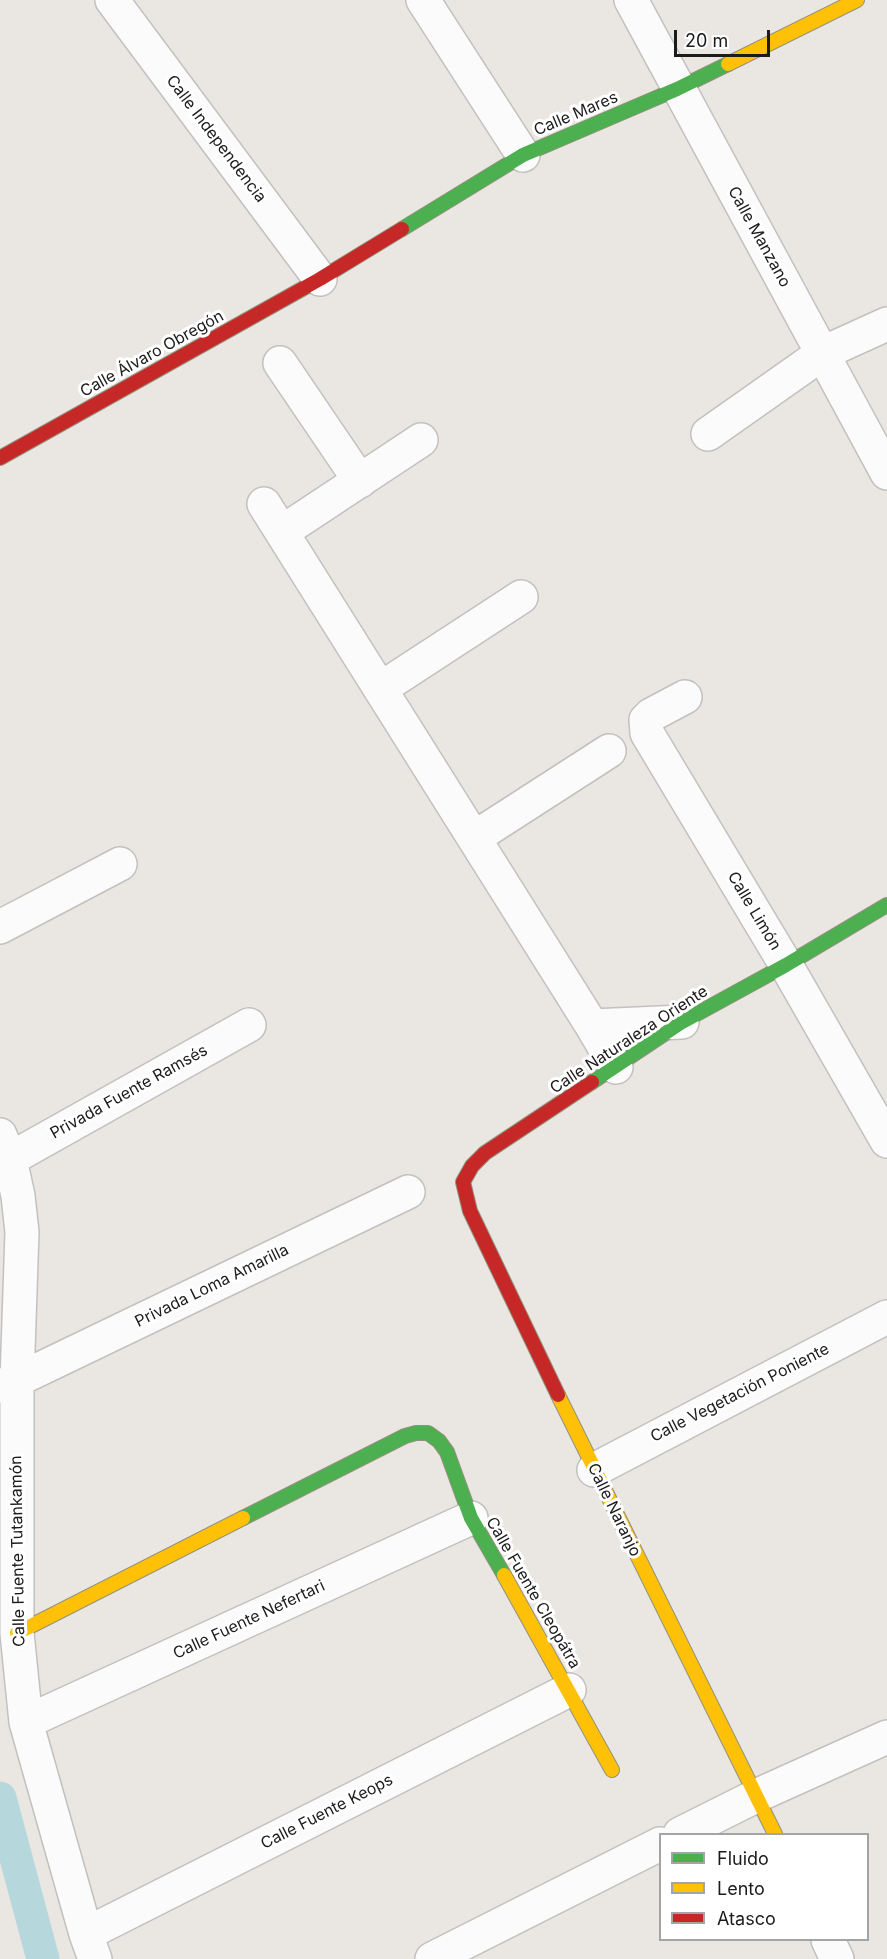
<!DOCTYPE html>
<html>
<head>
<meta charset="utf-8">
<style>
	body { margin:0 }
	#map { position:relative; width:887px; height:1959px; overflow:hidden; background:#eae7e3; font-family:Inter,sans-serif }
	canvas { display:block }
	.legend { position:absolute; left:659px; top:1833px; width:210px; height:108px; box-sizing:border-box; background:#fff; border:2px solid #a4a4a4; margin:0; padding:8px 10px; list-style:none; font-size:18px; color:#1b1b1b }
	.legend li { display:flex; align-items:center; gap:12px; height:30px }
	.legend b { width:30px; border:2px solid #a4a4a4 }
	.scale { position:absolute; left:674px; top:30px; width:96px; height:27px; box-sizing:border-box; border:3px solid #1b1b1b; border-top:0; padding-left:8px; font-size:18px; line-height:21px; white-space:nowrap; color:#1b1b1b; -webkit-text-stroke:4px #fff; paint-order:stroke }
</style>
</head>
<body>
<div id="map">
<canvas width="887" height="1959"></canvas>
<ul class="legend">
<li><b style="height:8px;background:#4caf50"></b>Fluido</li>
<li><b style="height:8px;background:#ffc107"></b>Lento</li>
<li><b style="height:8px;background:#c62828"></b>Atasco</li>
</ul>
<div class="scale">20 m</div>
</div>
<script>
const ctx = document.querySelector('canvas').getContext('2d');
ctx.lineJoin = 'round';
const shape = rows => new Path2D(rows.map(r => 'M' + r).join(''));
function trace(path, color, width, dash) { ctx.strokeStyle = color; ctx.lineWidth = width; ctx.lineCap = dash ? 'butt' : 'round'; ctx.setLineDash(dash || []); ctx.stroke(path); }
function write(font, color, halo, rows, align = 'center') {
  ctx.font = font + ' Inter,sans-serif'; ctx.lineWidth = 6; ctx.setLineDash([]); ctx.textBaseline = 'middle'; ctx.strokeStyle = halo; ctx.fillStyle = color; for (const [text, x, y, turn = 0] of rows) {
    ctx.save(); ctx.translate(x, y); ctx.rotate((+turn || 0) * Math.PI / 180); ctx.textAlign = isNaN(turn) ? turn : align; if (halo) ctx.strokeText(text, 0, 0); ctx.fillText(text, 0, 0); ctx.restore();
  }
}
trace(shape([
	[0,1798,43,1959]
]), '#b6d8dd', 33);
const street = shape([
	[112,0,320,279],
	[423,0,523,155],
	[631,0,887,473],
	[280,363,360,481],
	[708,434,823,353,887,324],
	[264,504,592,1026,616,1067],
	[282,532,421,440],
	[380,689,521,597],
	[685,697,651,715,646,720,647,733,786,965,887,1141],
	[474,838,609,751],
	[0,927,120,864],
	[592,1026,682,1022],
	[0,1135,10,1159,18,1196,22,1232,17,1380,17,1633,26,1722,86,1934,95,1959],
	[10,1159,249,1025],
	[0,1386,17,1380,408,1192],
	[594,1470,887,1317],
	[26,1722,471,1518],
	[680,1834,756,1796,887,1737],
	[86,1934,569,1690],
	[828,1940,837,1959],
	[432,1959,660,1844]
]);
const fast = shape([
	[402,229,523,155,677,89,728,64],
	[592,1082,682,1022,786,965,887,905],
	[243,1518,405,1436,416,1433,428,1433,439,1441,447,1452,471,1518,504,1575]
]);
const slow = shape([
	[728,64,857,0],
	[558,1395,775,1834],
	[504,1575,612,1770],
	[17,1633,243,1518]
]);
const jam = shape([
	[0,458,320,279,402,229],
	[558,1395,470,1211,463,1182,472,1166,485,1153,592,1082]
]);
trace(street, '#c2c1bf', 36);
trace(fast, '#93927c', 16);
trace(slow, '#93927c', 16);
trace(jam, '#93927c', 16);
trace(street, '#fcfbfb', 33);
trace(fast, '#4caf50', 14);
trace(slow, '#ffc107', 14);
trace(jam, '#c62828', 14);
write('16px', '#1b1b1b', '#fff', [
	["Calle Mares",576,114,-23],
	["Calle Independencia",216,139,53],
	["Calle Manzano",759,237,61],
	["Calle Álvaro Obregón",152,354,-29],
	["Calle Limón",754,911,59],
	["Calle Naturaleza Oriente",629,1040,-33],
	["Privada Fuente Ramsés",129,1092,-29],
	["Privada Loma Amarilla",212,1286,-26],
	["Calle Vegetación Poniente",740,1393,-27],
	["Calle Naranjo",614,1510,64],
	["Calle Fuente Tutankamón",18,1551,-91],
	["Calle Fuente Cleopátra",533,1593,60],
	["Calle Fuente Nefertari",249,1620,-25],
	["Calle Fuente Keops",327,1812,-27]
]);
</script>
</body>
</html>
